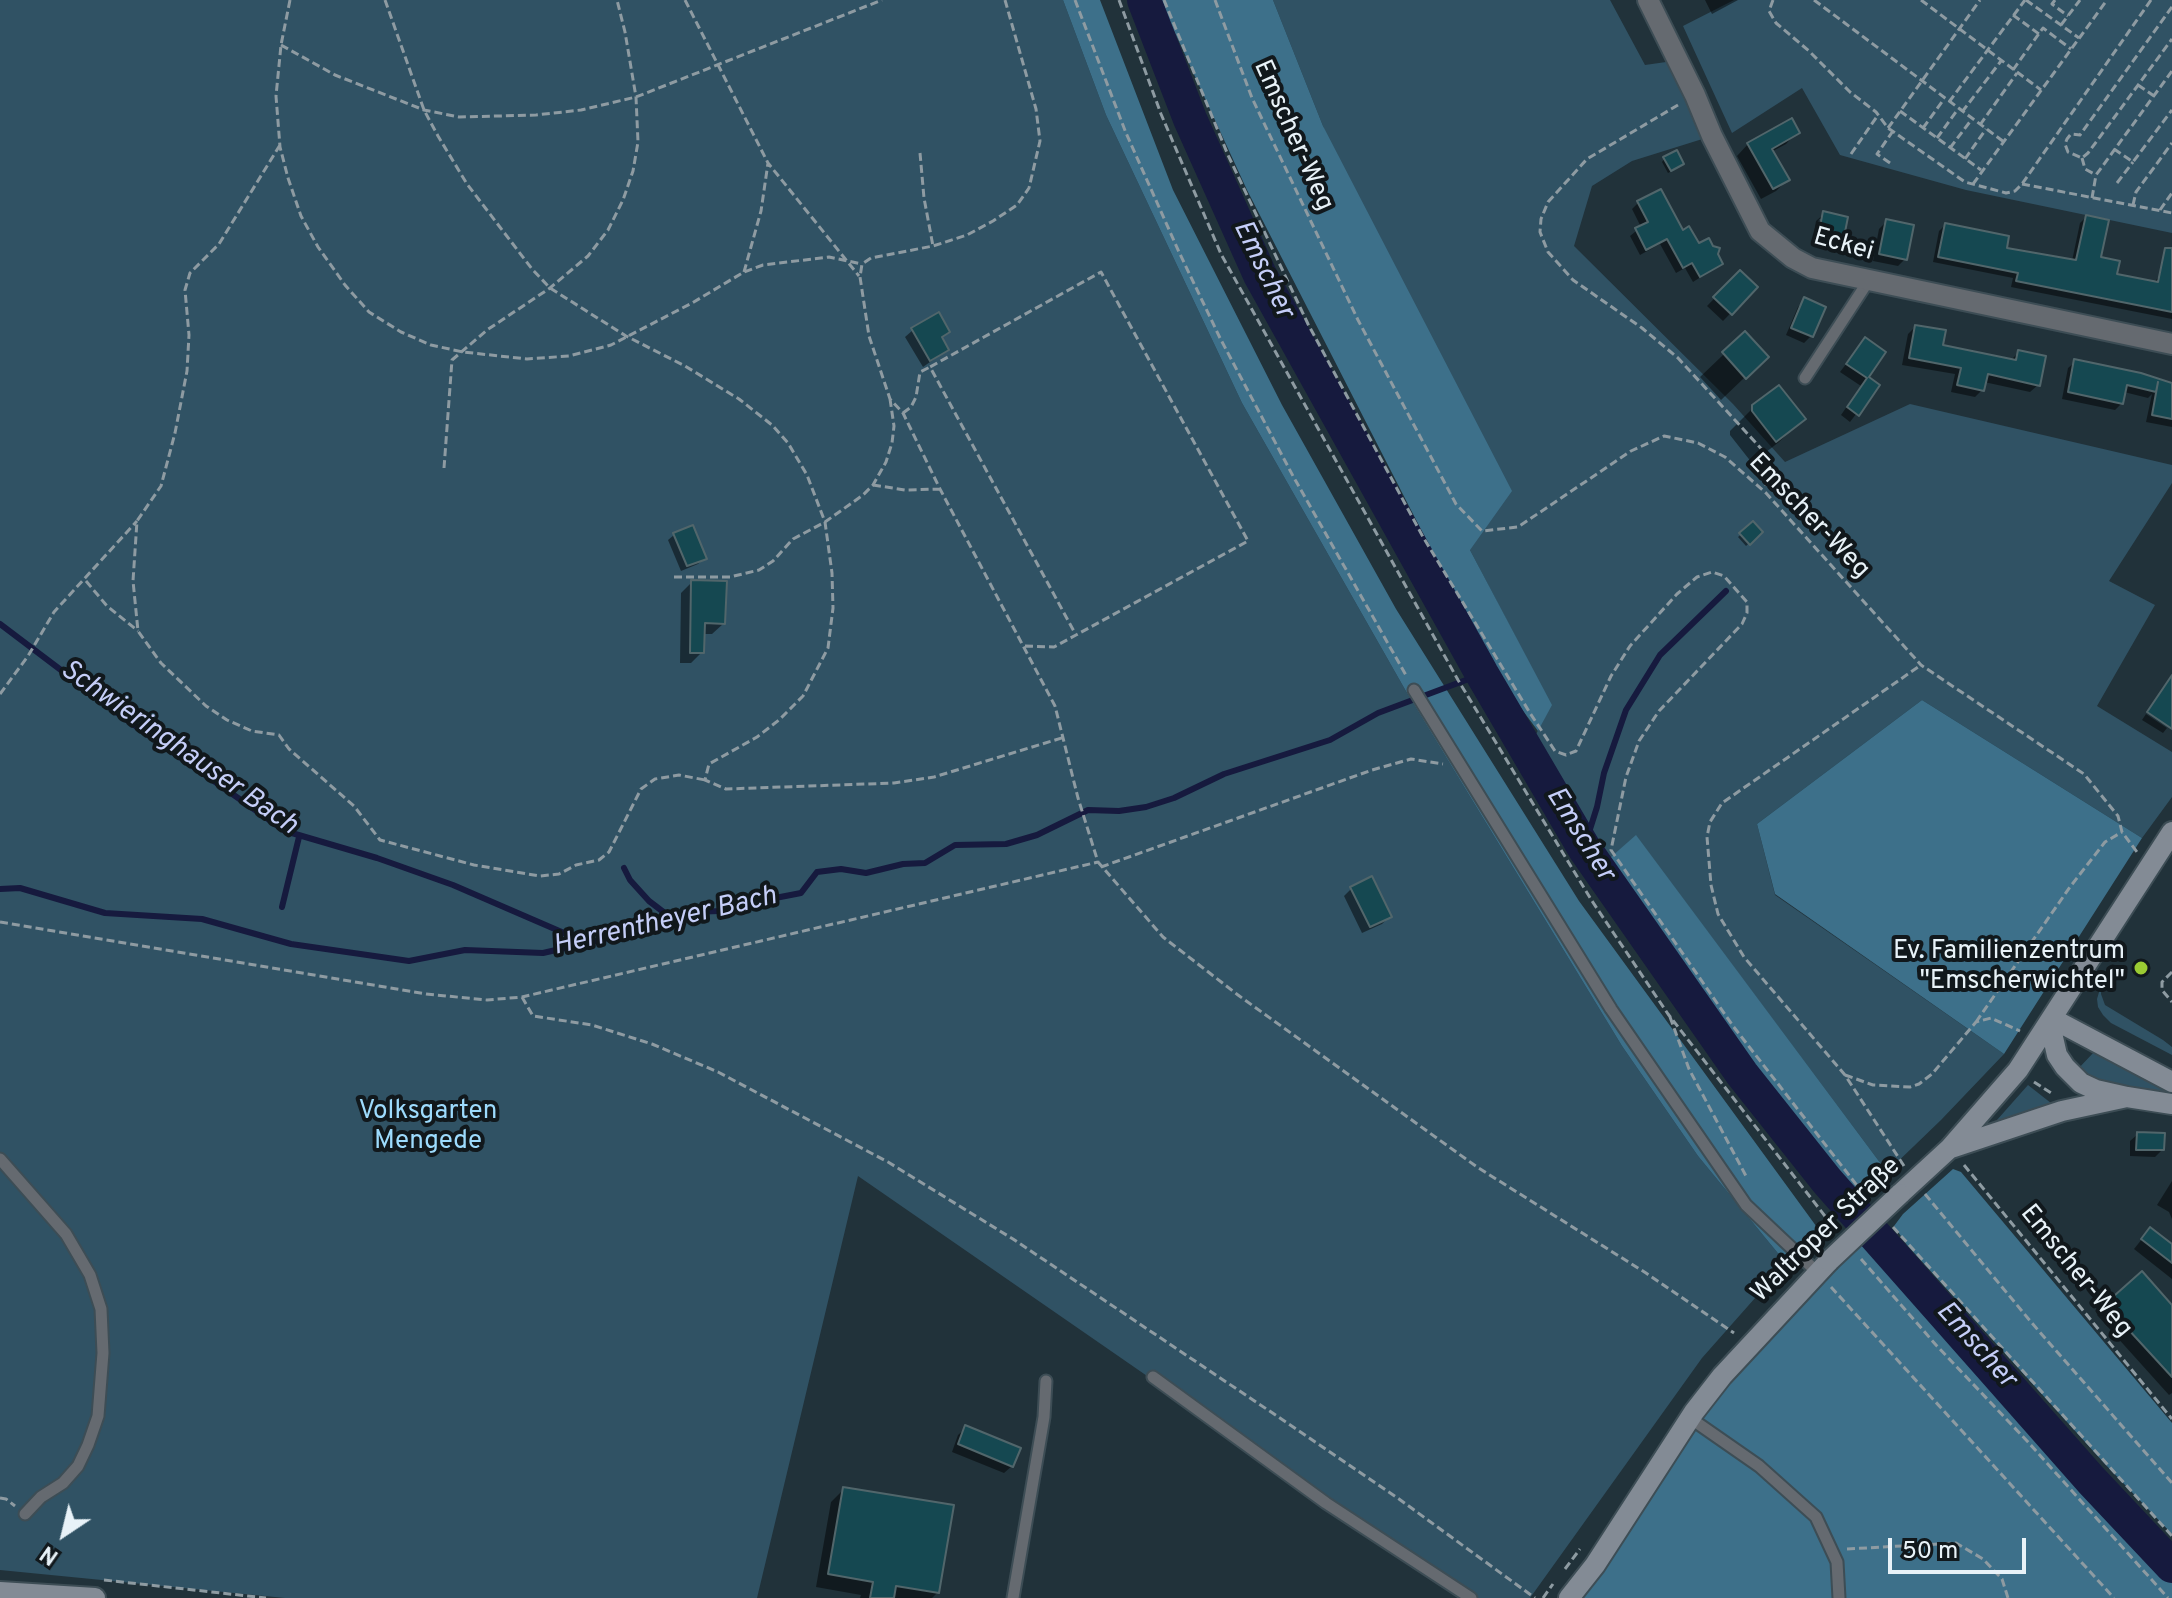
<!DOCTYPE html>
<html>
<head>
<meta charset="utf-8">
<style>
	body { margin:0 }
	#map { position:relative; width:2172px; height:1598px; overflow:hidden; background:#21323a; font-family:Overpass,sans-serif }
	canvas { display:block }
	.north { position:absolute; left:24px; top:1494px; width:80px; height:80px; -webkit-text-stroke:6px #11181c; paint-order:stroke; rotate:215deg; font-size:22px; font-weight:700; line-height:32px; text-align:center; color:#e8f2f8 }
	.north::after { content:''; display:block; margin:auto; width:28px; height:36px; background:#e8f2f8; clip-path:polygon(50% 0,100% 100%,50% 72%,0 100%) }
	.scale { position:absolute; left:1888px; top:1538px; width:138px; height:36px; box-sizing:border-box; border:4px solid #e8f2f8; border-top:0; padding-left:10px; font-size:24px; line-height:28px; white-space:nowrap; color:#e8f2f8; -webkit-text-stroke:6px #11181c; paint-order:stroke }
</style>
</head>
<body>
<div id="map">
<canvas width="2172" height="1598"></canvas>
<div class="north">N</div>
<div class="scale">50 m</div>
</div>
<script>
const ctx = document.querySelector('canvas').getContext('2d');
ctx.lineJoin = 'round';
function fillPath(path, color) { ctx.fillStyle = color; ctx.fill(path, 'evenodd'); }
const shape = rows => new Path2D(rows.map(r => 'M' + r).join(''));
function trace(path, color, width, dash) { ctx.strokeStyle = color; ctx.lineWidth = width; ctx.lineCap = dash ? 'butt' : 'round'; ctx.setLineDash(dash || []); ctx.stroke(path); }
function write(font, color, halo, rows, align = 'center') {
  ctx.font = font + ' Overpass,sans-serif'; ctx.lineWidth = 8; ctx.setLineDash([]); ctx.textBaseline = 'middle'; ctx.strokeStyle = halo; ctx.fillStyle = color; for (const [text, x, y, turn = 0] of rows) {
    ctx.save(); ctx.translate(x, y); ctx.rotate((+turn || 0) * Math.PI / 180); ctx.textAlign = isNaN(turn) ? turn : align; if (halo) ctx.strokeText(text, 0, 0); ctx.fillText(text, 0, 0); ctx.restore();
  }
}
fillPath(shape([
	[0,0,1063,0,1106,115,1242,403,1407,693,1622,1046,1698,1156,1786,1263,1702,1358,1530,1598,1468,1598,858,1176,757,1598,285,1598,0,1570],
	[1273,0,1610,0,1645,65,1673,61,1712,136,1632,161,1592,186,1574,246,1733,404,1785,462,1910,404,2172,465,2172,483,2109,581,2155,605,2097,706,2172,752,2172,797,2142,838,1922,700,1757,824,1775,895,2004,1054,1941,1120,1887,1172,1636,836,1604,863,1530,746,1551,705,1470,550,1323,126],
	[1734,0,2172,0,2172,233,1966,190,1840,155,1802,88,1732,133,1683,26],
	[2102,982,2101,994,2105,1005,2163,1040,2172,1047,2172,1055,2111,1023,2103,1015,2098,1007,2097,999],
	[2094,1052,2162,1089,2162,1093,2108,1087,2077,1070],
	[2028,1085,2056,1107,1998,1122,1997,1120]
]), '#305264');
fillPath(shape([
	[1063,0,1100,0,1173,190,1282,405,1396,609,1579,901,1819,1230,1786,1263,1698,1156,1622,1046,1407,693,1242,403,1106,115],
	[1160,0,1273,0,1323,126,1512,491,1470,550,1552,705,1538,731,1494,672,1247,190],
	[1922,700,2142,838,2004,1054,1775,894,1757,824],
	[1636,835,1887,1172,1853,1203,1604,863],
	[1953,1169,1961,1172,2172,1423,2172,1534,2105,1464,1907,1245,1894,1226,1903,1214],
	[1866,1225,2091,1480,2172,1566,2172,1598,1569,1598,1694,1412]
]), '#3d708a');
fillPath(shape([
	[1705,0,1738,0,1712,14],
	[1797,132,1786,144,1771,152,1787,180,1776,191,1761,199,1737,156,1748,144],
	[1665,158,1679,167,1668,173,1662,162],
	[1638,203,1698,246,1716,255,1721,264,1693,282,1685,268,1676,273,1660,244,1640,255,1630,236,1641,227,1632,209],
	[1824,214,1842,242,1834,249,1818,246,1823,219,1819,219,1814,245,1812,244,1816,221],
	[2086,217,2099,259,2115,276,2155,281,2161,275,2172,278,2172,319,2011,287,2013,278,1933,262,1939,231,1945,225,2004,250,2072,261,2080,223],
	[1887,221,1905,259,1898,266,1873,261,1879,229],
	[1740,272,1755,288,1723,321,1707,306],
	[1805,300,1811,336,1804,343,1786,335,1798,307],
	[1915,327,1940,347,2010,361,2019,352,2038,385,2030,392,1984,382,1982,390,1975,397,1951,392,1955,374,1902,365,1908,334],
	[913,330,948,331,941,339,947,350,923,367,905,337],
	[1745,334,1766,357,1721,400,1700,377],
	[1865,339,1866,377,1878,385,1850,422,1841,415,1861,386,1840,372],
	[2075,362,2172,385,2172,427,2146,422,2152,394,2148,398,2124,392,2122,403,2115,410,2062,399,2068,368],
	[1754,407,1803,419,1779,442,1752,463,1730,435,1730,431],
	[1753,523,1761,532,1746,546,1738,537],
	[674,535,704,558,698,564,681,571,668,540],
	[692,582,723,624,712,634,702,634,702,652,691,663,680,663,681,593],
	[2146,714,2167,728,2163,733,2142,720],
	[1351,889,1389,917,1382,924,1362,933,1344,896],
	[2138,1134,2162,1150,2155,1157,2130,1156,2130,1141],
	[2172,1181,2172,1219,2169,1212,2157,1205],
	[2142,1239,2172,1247,2172,1279,2134,1249],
	[2106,1305,2172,1308,2172,1393,2169,1395,2097,1315],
	[966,1428,1012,1466,1004,1473,952,1452,958,1435],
	[844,1489,938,1592,932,1598,860,1598,861,1595,816,1587,831,1502]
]), '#0007');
trace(shape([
	[0,624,127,720,285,831,377,858,453,885,564,933,589,940],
	[1584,848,1597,807,1604,773,1626,710,1660,655,1726,591],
	[624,868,630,880,649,901,670,917],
	[0,889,20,888,105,913,202,919,291,944,409,961,465,950,543,953,638,931,664,919,691,912,719,911,742,899,770,899,801,893,817,872,841,869,866,873,903,864,925,863,955,845,1006,844,1037,835,1088,810,1119,811,1146,807,1174,798,1224,774,1330,740,1378,713,1482,674],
	[282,907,299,837]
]), '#161a3e', 6);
trace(shape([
	[1144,0,1190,119,1260,275,1482,674,1584,848,1742,1074,1827,1181,2091,1480,2172,1566]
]), '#161a3e', 34);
const building = shape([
	[1792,118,1800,133,1772,149,1790,180,1773,189,1747,143,1792,118],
	[1677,150,1684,164,1671,171,1663,157,1677,150],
	[1661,189,1683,230,1689,226,1699,243,1709,238,1713,246,1720,248,1718,254,1723,264,1700,277,1692,263,1683,268,1667,239,1646,250,1635,228,1648,222,1637,201,1661,189],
	[1823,211,1848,217,1843,242,1818,237,1823,211],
	[2086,215,2109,220,2101,257,2120,261,2117,274,2158,282,2165,248,2172,248,2172,312,2016,281,2018,273,1938,257,1945,223,2009,236,2007,248,2076,260,2086,215],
	[1886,219,1914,225,1907,260,1879,254,1886,219],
	[1740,270,1758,287,1732,315,1713,297,1740,270],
	[1804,297,1826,307,1813,337,1791,328,1804,297],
	[939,312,950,332,942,337,949,350,930,361,911,328,939,312],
	[1915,325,1946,330,1943,345,2016,360,2018,350,2046,356,2040,386,1988,374,1984,391,1957,385,1961,368,1909,358,1915,325],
	[1745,331,1769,357,1746,379,1722,352,1745,331],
	[1865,337,1886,352,1869,377,1880,385,1859,416,1847,407,1867,378,1846,364,1865,337],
	[2074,359,2141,373,2172,383,2172,419,2152,415,2158,382,2156,392,2127,385,2123,404,2068,392,2074,359],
	[1779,385,1806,419,1776,442,1752,411,1752,405,1779,385],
	[1753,521,1763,532,1750,545,1739,533,1753,521],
	[693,525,707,559,687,566,673,533,693,525],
	[691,580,727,581,725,624,705,623,704,653,690,653,691,580],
	[2172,675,2172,729,2147,712,2172,675],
	[1372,876,1392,917,1370,927,1350,887,1372,876],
	[2137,1132,2165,1133,2164,1150,2136,1150,2137,1132],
	[2150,1227,2172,1244,2172,1263,2141,1239,2150,1227],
	[2142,1271,2172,1305,2172,1377,2105,1304,2142,1271],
	[965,1425,1021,1448,1013,1467,958,1444,965,1425],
	[843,1487,954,1505,939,1593,896,1586,894,1598,870,1598,873,1582,828,1574,843,1487]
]);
fillPath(building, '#154851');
trace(building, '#51666b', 2);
const lane = shape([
	[1805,378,1869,280],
	[1414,690,1611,1009,1746,1205,1817,1272],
	[0,1159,66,1234,90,1275,101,1309,103,1353,98,1416,88,1445,78,1466,63,1483,41,1497,25,1514],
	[1153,1377,1326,1503,1471,1598],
	[1690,1418,1759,1466,1816,1517,1837,1562,1839,1598],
	[1013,1598,1044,1417,1046,1381]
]);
const street = shape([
	[1648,0,1695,95,1712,136,1760,231,1793,258,1812,268,2172,344]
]);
const secondary = shape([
	[2053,1019,2052,1033,2057,1055,2065,1067,2081,1083,2096,1090,2127,1097,2172,1104],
	[2053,1019,2172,1082],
	[1951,1148,2062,1111,2127,1097],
	[1900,1194,1950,1148,2018,1070,2172,832],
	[0,1592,95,1598],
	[1569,1598,1595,1565,1694,1412,1722,1376,1829,1261]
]);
trace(lane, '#3d4d55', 15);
trace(street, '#3d4d55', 24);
trace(secondary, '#3d4d55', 24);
trace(shape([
	[290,0,281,45,276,96,280,147,288,178,301,216,318,247,345,285,369,312,401,332,431,345,463,352,527,359,569,356,611,345,692,303,744,272,763,265,829,257,862,264],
	[385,0,424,110,438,136,467,184,532,269,550,288,626,336,685,366,739,399,772,425,788,443,807,475,825,522,832,573,833,608,828,648,803,696,779,720,757,737,709,764,705,780,726,789,894,783,934,777,1065,737],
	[685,0,768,163,859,276],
	[1005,0,1036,109,1040,141,1029,188,1017,205,993,221,967,235,933,246,871,258,862,264,860,277,869,336,890,399,903,413,940,489,1055,706,1078,798,1098,862,1163,937,1238,995,1477,1167,1646,1273,1734,1333],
	[1075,0,1126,133,1179,252,1220,338,1293,476,1407,677],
	[1119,0,1161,114,1221,254,1458,680,1592,901,1668,1014,1835,1229],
	[1164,0,1228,155,1308,324,1423,537,1530,713,1555,751,1566,755,1576,751,1611,676,1630,646,1677,594,1697,577,1712,572,1724,576,1747,602,1747,613,1742,624,1659,711,1639,741,1626,777,1611,850,1733,1026,1866,1197],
	[1215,0,1252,98,1358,320,1456,504,1482,531,1518,527,1631,451,1664,436,1698,443,1725,457,1766,493,1921,665,2084,774,2118,816,2122,832,2137,852],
	[1773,0,1769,11,1776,23,1809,51,1850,92,1876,112,1888,128,1965,182,2006,193,2015,191,2022,184,2151,0],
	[1814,0,2004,142],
	[1921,0,2041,90],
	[2026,0,2079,38],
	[2055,0,2052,4,2068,16],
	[2172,7,2080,135,2071,134,2067,139,2065,144,2068,152,2082,158,2088,153,2172,39],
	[2013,15,2039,34],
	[2061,25,2080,0],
	[281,45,335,75,424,110,459,117,536,115,581,110,636,97,882,0],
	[2013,70,2043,28,2071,49],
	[2138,85,2154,96],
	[1949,102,2025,0],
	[1678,105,1587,159,1548,202,1541,219,1540,232,1548,252,1573,280,1642,328,1678,358,1767,455,1766,490],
	[1900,111,1981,170],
	[1962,112,2001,61],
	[1980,125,2017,73],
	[1888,128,1980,0],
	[1923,128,1944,99],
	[1937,138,1958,109],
	[280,145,219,244,190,273,185,290,189,335,187,371,175,433,161,486,137,521,133,581,138,631,161,663,206,706,227,720,252,731,279,735,289,749,354,806,380,840,474,865,540,876,559,874,576,865,599,860,609,852,641,789,655,779,679,775,705,780],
	[1950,148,1972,119],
	[2114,149,2133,162,2172,110],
	[920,153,924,198,933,246],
	[1851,154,1878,115],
	[2082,158,2085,169,2096,175],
	[1965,159,1986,129],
	[1890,163,1877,154,1893,131],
	[2117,183,2133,162],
	[1973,184,2107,0],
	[2022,184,2172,213],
	[2092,198,2096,175,2172,71],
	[2133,205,2136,192,2172,143],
	[2160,210,2172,193],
	[744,272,761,211,768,163],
	[903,413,911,407,916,397,920,372,930,367],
	[444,468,452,360,487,330,550,288,588,256,608,230,623,200,633,171,638,142,636,97,625,32,617,0],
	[873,485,905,490,940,489],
	[674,577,730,577,759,570,773,561,793,539,825,522,863,495,873,485,886,462,892,443,894,426,890,399],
	[86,581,107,606,138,631],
	[1025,646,1054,647,1076,635,1248,541,1101,272,930,367,1076,635],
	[0,694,28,656,54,612,137,521],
	[1101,867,1372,770,1411,759,1443,764],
	[0,922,426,994,487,1000,522,997,1098,862],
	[2172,972,2162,982,2162,990,2172,1002],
	[522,997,533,1016,592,1025,652,1044,718,1072,888,1162,1013,1239,1268,1410,1399,1499,1535,1598],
	[1670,1017,1689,1069,1746,1176],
	[1976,1022,2070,887,2105,842,2122,832],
	[1845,1075,1873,1085,1910,1087,1919,1084,1932,1074,1976,1022,1991,1018,2020,1031],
	[2034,1082,2051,1093],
	[1964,1165,2172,1419],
	[1904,1166,1845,1075,1744,957,1718,914,1711,885,1707,837,1710,822,1722,803,1921,665],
	[1925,1194,2031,1322,2172,1483],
	[1893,1227,2172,1536],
	[1861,1259,1936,1345,2028,1442,2168,1598],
	[1831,1287,2114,1598],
	[0,1498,6,1499,15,1506],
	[1847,1549,1956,1543,1983,1559,2002,1579,2008,1598],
	[1565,1569,1580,1549],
	[104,1580,266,1598],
	[1543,1598,1553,1584]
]), '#8e9ba2', 3, [8, 4]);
trace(lane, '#656a70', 11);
trace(street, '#656a70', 20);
trace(secondary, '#838b95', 20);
const secondaryBridge = shape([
	[1829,1261,1900,1194]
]);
trace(secondaryBridge, '#3d4d55', 24, []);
trace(secondaryBridge, '#838b95', 20);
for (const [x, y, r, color] of [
	[2141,968,8,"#9bcb33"]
]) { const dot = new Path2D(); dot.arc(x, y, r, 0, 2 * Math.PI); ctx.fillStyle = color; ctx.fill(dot); trace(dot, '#11181c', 3); }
write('26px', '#e8f2f8', '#11181c', [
	["Emscher-Weg",1292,136,66],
	["Eckei",1843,246,16],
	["Emscher-Weg",1808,517,46],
	["Waltroper Straße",1827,1231,-44],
	["Emscher-Weg",2075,1272,51]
]);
write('26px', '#e8f2f8', '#11181c', [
	["Ev. Familienzentrum",2125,953],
	["\"Emscherwichtel\"",2125,983]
], 'right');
write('26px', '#9ddbfd', '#11181c', [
	["Volksgarten",428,1113],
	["Mengede",428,1143]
]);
write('italic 28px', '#c5cef8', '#11181c', [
	["Emscher",1262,270,64],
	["Schwieringhauser Bach",178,749,35],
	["Emscher",1579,835,58],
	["Herrentheyer Bach",665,923,-13],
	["Emscher",1975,1346,48]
]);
</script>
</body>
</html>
